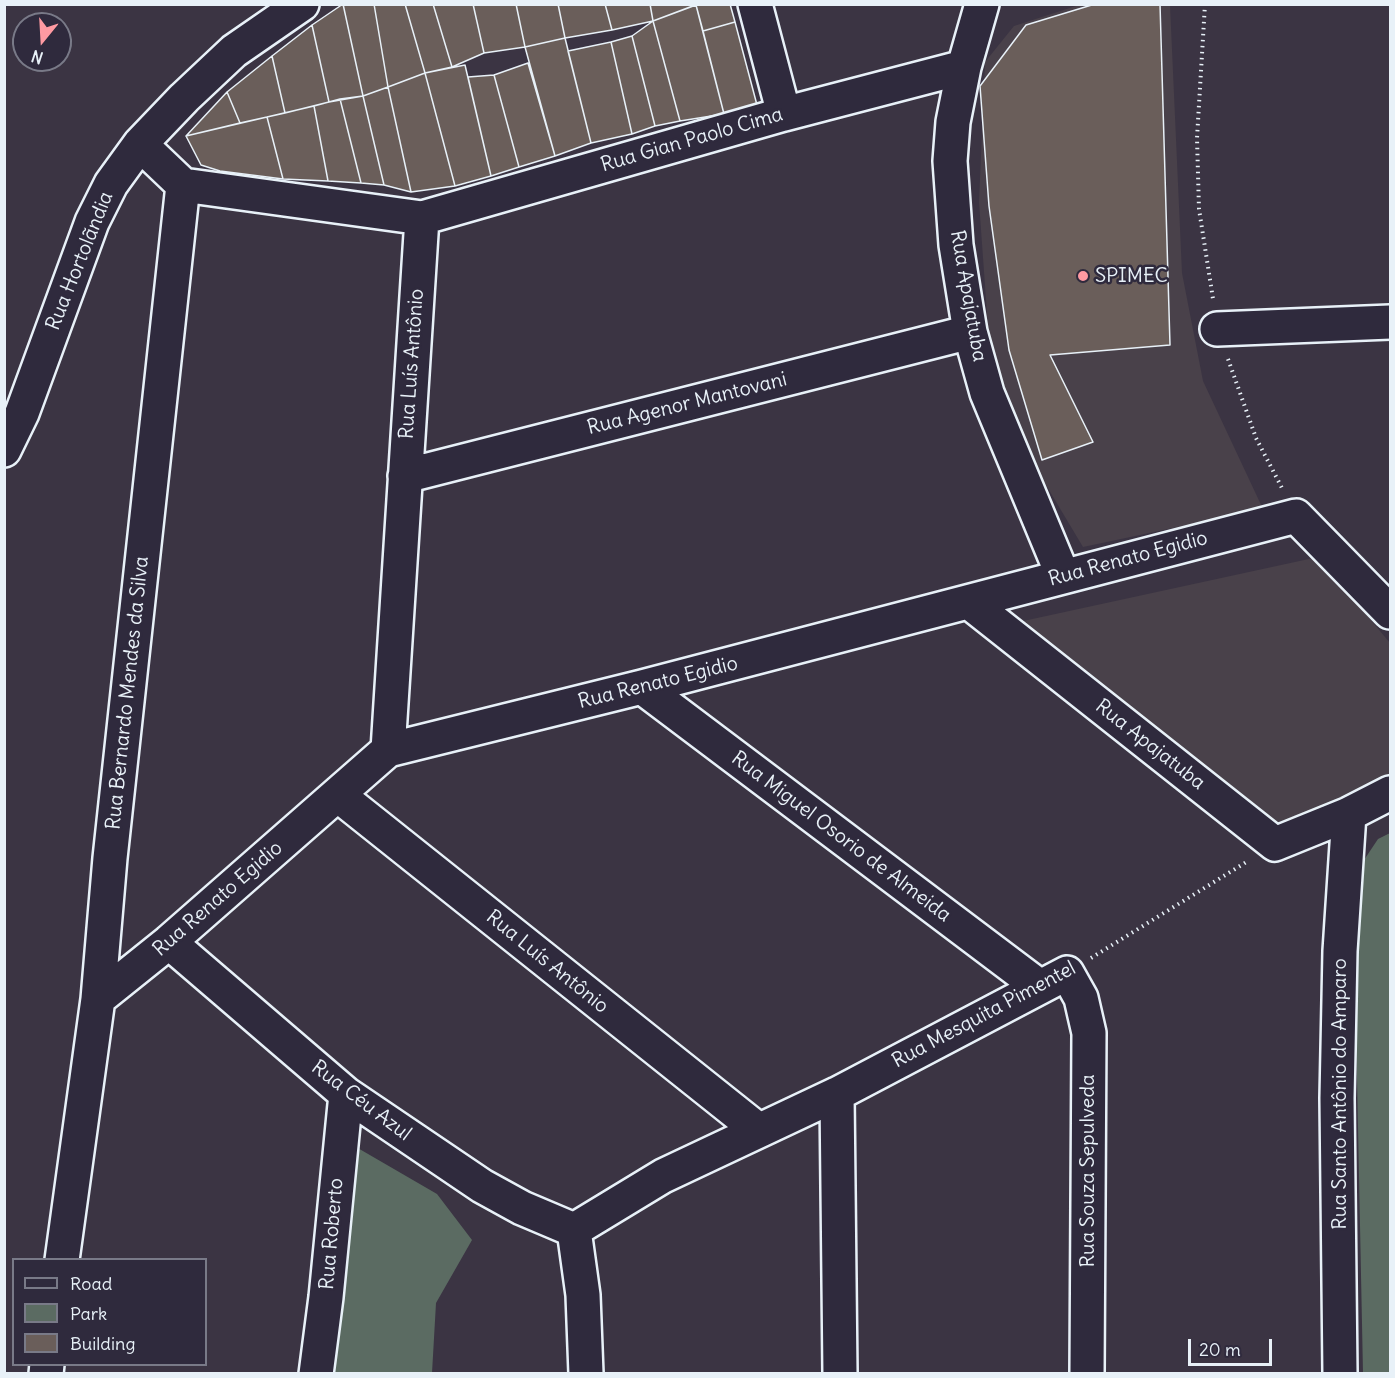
<!DOCTYPE html>
<html>
<head>
<meta charset="utf-8">
<style>
	body { margin:0 }
	#map { position:relative; width:1395px; height:1378px; overflow:hidden; background:#3b3443; font-family:Delius,sans-serif }
	canvas { display:block }
	.frame { position:absolute; inset:0; border:6px solid #e8f1f8; pointer-events:none }
	.legend { position:absolute; left:12px; top:1258px; width:195px; height:108px; box-sizing:border-box; background:#2f2a3d; border:2px solid #797a88; margin:0; padding:8px 10px; list-style:none; font-size:18px; color:#e8f1f8 }
	.legend li { display:flex; align-items:center; gap:12px; height:30px }
	.legend b { width:30px; border:2px solid #797a88 }
	.north { position:absolute; left:12px; top:12px; width:60px; height:60px; box-sizing:border-box; background:#2f2a3d; border:2px solid #797a88; border-radius:50%; rotate:198deg; font-size:16px; font-weight:700; line-height:24px; text-align:center; color:#e8f1f8 }
	.north::after { content:''; display:block; margin:auto; width:21px; height:27px; background:#ff9aa2; clip-path:polygon(50% 0,100% 100%,50% 72%,0 100%) }
	.scale { position:absolute; left:1188px; top:1339px; width:84px; height:27px; box-sizing:border-box; border:3px solid #e8f1f8; border-top:0; padding-left:8px; font-size:18px; line-height:21px; white-space:nowrap; color:#e8f1f8; -webkit-text-stroke:4px #2f2a3d; paint-order:stroke }
</style>
</head>
<body>
<div id="map">
<canvas width="1395" height="1378"></canvas>
<div class="frame"></div>
<ul class="legend">
<li><b style="height:8px;background:#2f2a3d"></b>Road</li>
<li><b style="height:16px;background:#5b6b62"></b>Park</li>
<li><b style="height:16px;background:#6a5e5a"></b>Building</li>
</ul>
<div class="north">N</div>
<div class="scale">20 m</div>
</div>
<script>
const ctx = document.querySelector('canvas').getContext('2d');
ctx.lineJoin = 'round';
function fillPath(path, color) { ctx.fillStyle = color; ctx.fill(path, 'evenodd'); }
const shape = rows => new Path2D(rows.map(r => 'M' + r).join(''));
function trace(path, color, width, dash) { ctx.strokeStyle = color; ctx.lineWidth = width; ctx.lineCap = dash ? 'butt' : 'round'; ctx.setLineDash(dash || []); ctx.stroke(path); }
function write(font, color, halo, rows, align = 'center') {
  ctx.font = font + ' Delius,sans-serif'; ctx.lineWidth = 5; ctx.setLineDash([]); ctx.textBaseline = 'middle'; ctx.strokeStyle = halo; ctx.fillStyle = color; for (const [text, x, y, turn = 0] of rows) {
    ctx.save(); ctx.translate(x, y); ctx.rotate((+turn || 0) * Math.PI / 180); ctx.textAlign = isNaN(turn) ? turn : align; if (halo) ctx.strokeText(text, 0, 0); ctx.fillText(text, 0, 0); ctx.restore();
  }
}
fillPath(shape([
	[1079,5,1170,5,1182,273,1203,381,1263,509,1083,547,1037,470,991,369,979,202,985,62,1014,26],
	[1318,557,1390,643,1390,780,1285,835,1014,623]
]), '#49414a');
fillPath(shape([
	[1390,833,1390,1373,1363,1373,1354,930,1362,863,1378,839],
	[356,1147,437,1194,472,1240,436,1303,432,1373,332,1374]
]), '#5b6b62');
const building = shape([
	[343,4,363,96,329,102,312,25,343,4],
	[343,4,374,4,388,87,363,96,343,4],
	[374,4,405,4,425,73,388,87,374,4],
	[405,4,433,4,452,67,425,73,405,4],
	[433,4,473,4,484,53,452,67,433,4],
	[473,4,516,4,525,47,484,53,473,4],
	[516,4,558,4,565,38,525,47,516,4],
	[558,4,605,4,612,30,565,38,558,4],
	[605,4,650,4,653,21,612,30,605,4],
	[650,4,698,4,653,21,650,4],
	[730,4,735,22,703,31,696,5,730,4],
	[1095,4,1160,4,1170,345,1050,355,1093,442,1042,460,1009,350,989,206,980,86,1026,25,1095,4],
	[696,5,724,114,680,121,653,21,696,5],
	[653,21,680,121,655,126,632,36,653,21],
	[735,22,757,105,724,114,703,31,735,22],
	[312,25,329,102,285,113,272,56,312,25],
	[632,36,655,126,632,134,611,42,632,36],
	[565,38,591,143,555,156,525,47,565,38],
	[611,42,632,134,591,143,568,51,611,42],
	[272,56,285,113,240,123,227,92,272,56],
	[528,63,555,156,519,167,494,75,528,63],
	[465,65,491,176,455,186,425,73,465,65],
	[425,73,455,186,411,192,388,87,425,73],
	[494,75,519,167,491,176,468,77,494,75],
	[388,87,411,192,384,185,363,96,388,87],
	[227,92,240,123,186,136,227,92],
	[363,96,384,185,361,183,340,99,363,96],
	[340,99,361,183,328,181,314,106,340,99],
	[314,106,328,181,283,179,267,117,314,106],
	[267,117,283,179,220,171,201,165,186,136,267,117]
]);
fillPath(building, '#6a5e5a');
trace(building, '#e8f1f8', 1.5);
const minor = shape([
	[755,4,784,114],
	[982,4,964,67,953,122,950,161,956,245,970,332,987,393,1063,576],
	[183,185,422,218,784,114,964,67],
	[1217,329,1390,322],
	[4,450,22,413,92,222,111,184,140,144,184,98,234,51,302,4],
	[405,476,970,332],
	[969,602,1275,844,1349,814,1390,793],
	[642,687,1040,987],
	[388,750,422,218],
	[338,795,757,1129],
	[169,942,346,1094,482,1186,522,1208,574,1230],
	[98,999,169,942,388,750,642,687,1296,516,1390,612],
	[837,1094,840,1374],
	[574,1230,663,1176,837,1094,1067,973,1081,998,1089,1033,1087,1374],
	[574,1230,583,1295,586,1374],
	[62,1260,98,999,110,858,183,185,140,144],
	[46,1374,47,1364],
	[316,1374,326,1297,346,1094],
	[1340,1374,1337,1098,1340,951,1349,814]
]);
trace(minor, '#e8f1f8', 38);
trace(shape([
	[1205,4,1197,138,1199,209,1213,299],
	[1228,359,1256,438,1283,490],
	[1091,958,1248,861]
]), '#e8f1f8', 4, [1.5, 4.5]);
trace(minor, '#2f2a3d', 33);
for (const [x, y, r, color] of [
	[1083,276,6,"#ff9aa2"]
]) { const dot = new Path2D(); dot.arc(x, y, r, 0, 2 * Math.PI); ctx.fillStyle = color; ctx.fill(dot); trace(dot, '#2f2a3d', 2); }
write('20px', '#e8f1f8', '#2f2a3d', [
	["Rua Gian Paolo Cima",692,140,-16],
	["Rua Hortolãndia",80,261,-68],
	["Rua Apajatuba",968,296,80],
	["Rua Luís Antônio",412,364,-86],
	["Rua Agenor Mantovani",687,404,-14],
	["Rua Renato Egidio",1128,559,-15],
	["Rua Renato Egidio",658,683,-14],
	["Rua Bernardo Mendes da Silva",128,693,-84],
	["Rua Apajatuba",1150,745,38],
	["Rua Miguel Osorio de Almeida",841,837,37],
	["Rua Renato Egidio",218,899,-41],
	["Rua Luís Antônio",547,962,39],
	["Rua Mesquita Pimentel",984,1015,-28],
	["Rua Santo Antônio do Amparo",1340,1094,-90],
	["Rua Céu Azul",361,1101,37],
	["Rua Souza Sepulveda",1088,1171,-90],
	["Rua Roberto",332,1234,-85]
]);
write('20px', '#e8f1f8', '#2f2a3d', [
	["SPIMEC",1095,276]
], 'left');
</script>
</body>
</html>
